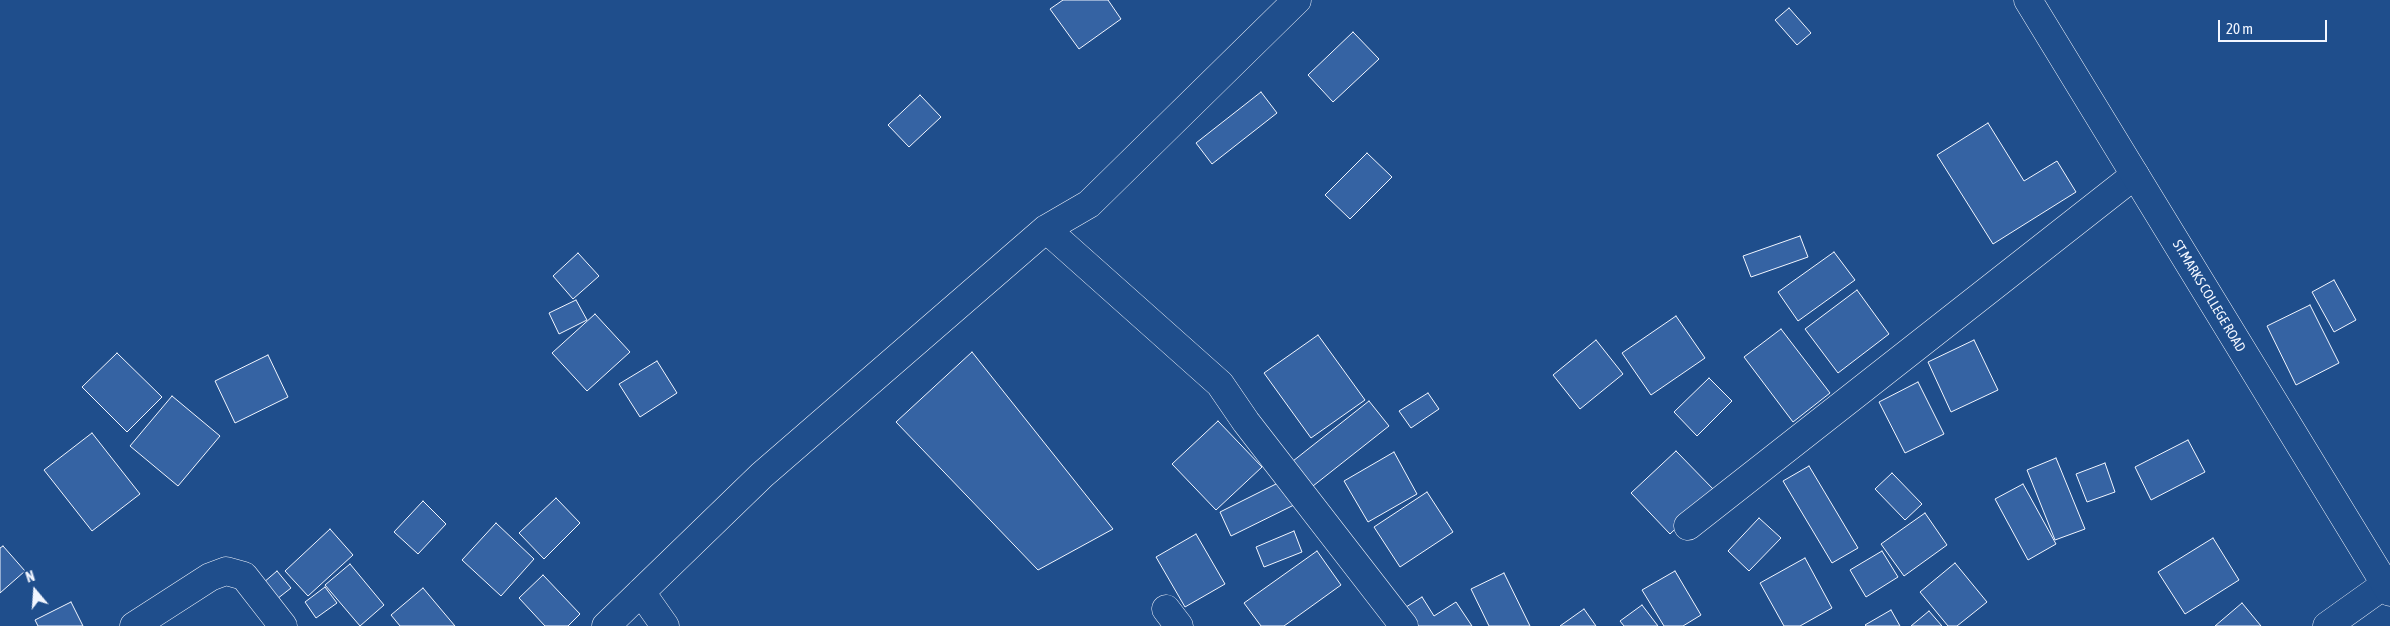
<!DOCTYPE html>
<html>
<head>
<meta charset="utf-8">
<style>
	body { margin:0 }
	#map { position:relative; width:2390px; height:626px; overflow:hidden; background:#1f4e8c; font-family:"Asap Condensed",sans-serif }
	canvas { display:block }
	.north { position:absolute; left:10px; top:566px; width:50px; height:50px; -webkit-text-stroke:4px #1f4e8c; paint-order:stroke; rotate:342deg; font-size:14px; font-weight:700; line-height:20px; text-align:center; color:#f2f6ff }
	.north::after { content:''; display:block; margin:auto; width:18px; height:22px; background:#f2f6ff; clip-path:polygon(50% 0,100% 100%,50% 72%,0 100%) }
	.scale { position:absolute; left:2218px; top:20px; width:109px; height:22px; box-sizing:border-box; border:2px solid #f2f6ff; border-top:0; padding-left:6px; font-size:15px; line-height:18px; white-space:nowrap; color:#f2f6ff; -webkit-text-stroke:4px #1f4e8c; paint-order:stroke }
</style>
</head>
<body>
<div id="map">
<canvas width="2390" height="626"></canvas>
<div class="north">N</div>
<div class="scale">20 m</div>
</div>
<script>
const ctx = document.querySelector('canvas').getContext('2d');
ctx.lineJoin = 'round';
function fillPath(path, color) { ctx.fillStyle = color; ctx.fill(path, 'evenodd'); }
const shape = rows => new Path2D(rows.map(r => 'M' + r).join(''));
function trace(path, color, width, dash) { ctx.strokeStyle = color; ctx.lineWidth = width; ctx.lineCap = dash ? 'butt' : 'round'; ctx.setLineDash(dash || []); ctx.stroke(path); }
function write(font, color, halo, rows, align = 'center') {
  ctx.font = font + ' "Asap Condensed",sans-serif'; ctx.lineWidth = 4; ctx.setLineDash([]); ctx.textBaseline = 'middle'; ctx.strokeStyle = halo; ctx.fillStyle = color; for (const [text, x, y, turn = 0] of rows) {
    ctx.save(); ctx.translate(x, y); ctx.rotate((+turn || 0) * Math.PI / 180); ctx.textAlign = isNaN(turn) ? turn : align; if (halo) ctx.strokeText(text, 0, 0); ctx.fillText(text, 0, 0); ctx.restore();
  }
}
const building = shape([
	[1063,0,1108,0,1121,19,1079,49,1050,9,1063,0],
	[1789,8,1811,33,1797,45,1775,20,1789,8],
	[1353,32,1379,59,1333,102,1308,75,1353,32],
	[1261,92,1277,113,1212,164,1196,143,1261,92],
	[920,95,941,117,909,147,888,125,920,95],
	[1988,123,2024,181,2057,161,2076,192,1993,244,1937,155,1988,123],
	[1367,153,1392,177,1350,219,1325,195,1367,153],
	[1800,236,1808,257,1751,277,1743,256,1800,236],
	[1834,252,1855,280,1798,321,1778,292,1834,252],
	[578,253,599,276,573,299,553,276,578,253],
	[2334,280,2356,320,2334,332,2312,292,2334,280],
	[1857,290,1889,334,1838,373,1805,329,1857,290],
	[576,300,587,320,559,334,549,313,576,300],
	[2310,305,2339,363,2296,385,2267,326,2310,305],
	[595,314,630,352,587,391,552,353,595,314],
	[1676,316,1705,358,1651,395,1622,353,1676,316],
	[1781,329,1830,393,1793,422,1744,357,1781,329],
	[1318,335,1365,400,1311,438,1264,373,1318,335],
	[1596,340,1623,374,1580,409,1553,375,1596,340],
	[1974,340,1998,390,1951,412,1928,362,1974,340],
	[972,352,1113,529,1038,570,896,422,972,352],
	[117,353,162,397,127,432,82,387,117,353],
	[268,355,288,397,235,423,215,381,268,355],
	[657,361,677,393,640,417,619,384,657,361],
	[1709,378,1732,401,1697,436,1674,412,1709,378],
	[1918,382,1944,434,1905,453,1879,402,1918,382],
	[1428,393,1439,409,1411,428,1399,411,1428,393],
	[172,396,220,436,178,486,130,446,172,396],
	[1369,401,1389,426,1313,486,1293,461,1369,401],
	[1218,421,1262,467,1216,510,1172,464,1218,421],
	[92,433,140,494,92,531,44,470,92,433],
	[2188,440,2205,472,2151,500,2135,467,2188,440],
	[1676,451,1715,491,1670,534,1631,493,1676,451],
	[1394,452,1417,494,1368,522,1344,481,1394,452],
	[2056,458,2085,529,2055,540,2027,470,2056,458],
	[2105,463,2115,492,2087,502,2076,474,2105,463],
	[1809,466,1858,548,1832,563,1783,481,1809,466],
	[1892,473,1922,504,1905,520,1875,489,1892,473],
	[1288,478,1300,502,1231,536,1220,512,1288,478],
	[2023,484,2056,544,2028,560,1995,499,2023,484],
	[1427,492,1453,532,1400,567,1374,527,1427,492],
	[556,498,580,523,544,559,519,533,556,498],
	[423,501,446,524,418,554,394,532,423,501],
	[1925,513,1947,545,1904,576,1881,544,1925,513],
	[1759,518,1781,538,1749,571,1728,551,1759,518],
	[496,523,534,559,501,596,462,560,496,523],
	[330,529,353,555,308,596,285,571,330,529],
	[1294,531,1302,552,1264,567,1256,547,1294,531],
	[1196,534,1225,584,1185,607,1156,557,1196,534],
	[2213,538,2239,580,2185,614,2158,572,2213,538],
	[3,546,25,571,0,593,0,548,3,546],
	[1317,551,1341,585,1284,626,1261,626,1244,603,1317,551],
	[1882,551,1898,577,1866,597,1850,570,1882,551],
	[1805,558,1832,608,1800,626,1784,626,1760,583,1805,558],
	[1955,563,1987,602,1957,626,1948,626,1920,592,1955,563],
	[350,564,384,605,360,626,325,585,350,564],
	[277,571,291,588,277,599,263,583,277,571],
	[1675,571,1701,615,1683,626,1664,626,1642,590,1675,571],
	[1504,573,1530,626,1489,626,1471,589,1504,573],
	[543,575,580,614,568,626,545,626,519,598,543,575],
	[325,587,337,603,316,618,305,602,325,587],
	[423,588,455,626,400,626,391,615,423,588],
	[1422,597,1434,616,1456,602,1472,626,1414,626,1403,609,1422,597],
	[71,602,83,626,38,626,35,620,71,602],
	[2242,603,2261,626,2215,626,2242,603],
	[1642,605,1658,626,1624,626,1620,621,1642,605],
	[1584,609,1596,626,1560,626,1584,609],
	[1891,610,1900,626,1866,626,1865,625,1891,610],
	[1929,611,1942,626,1911,626,1929,611]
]);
fillPath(building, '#3563a3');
trace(building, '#f2f6ff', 1);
const street = shape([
	[1046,229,1220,384,1246,422,1404,626],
	[1688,526,2135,175],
	[641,592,665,626],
	[1166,609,1179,626],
	[134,626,210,577,226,571,244,576,283,626],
	[606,626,762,475,1046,229,1089,204,1297,0],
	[2327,626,2390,581]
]);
const secondary = shape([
	[2028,0,2390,592]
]);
trace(street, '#f2f6ff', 29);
trace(secondary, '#f2f6ff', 29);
trace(street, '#1f4e8c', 28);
trace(secondary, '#1f4e8c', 28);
write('14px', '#f2f6ff', '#1f4e8c', [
	["ST.MARKS COLLEGE ROAD",2209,296,59]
]);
</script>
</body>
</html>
